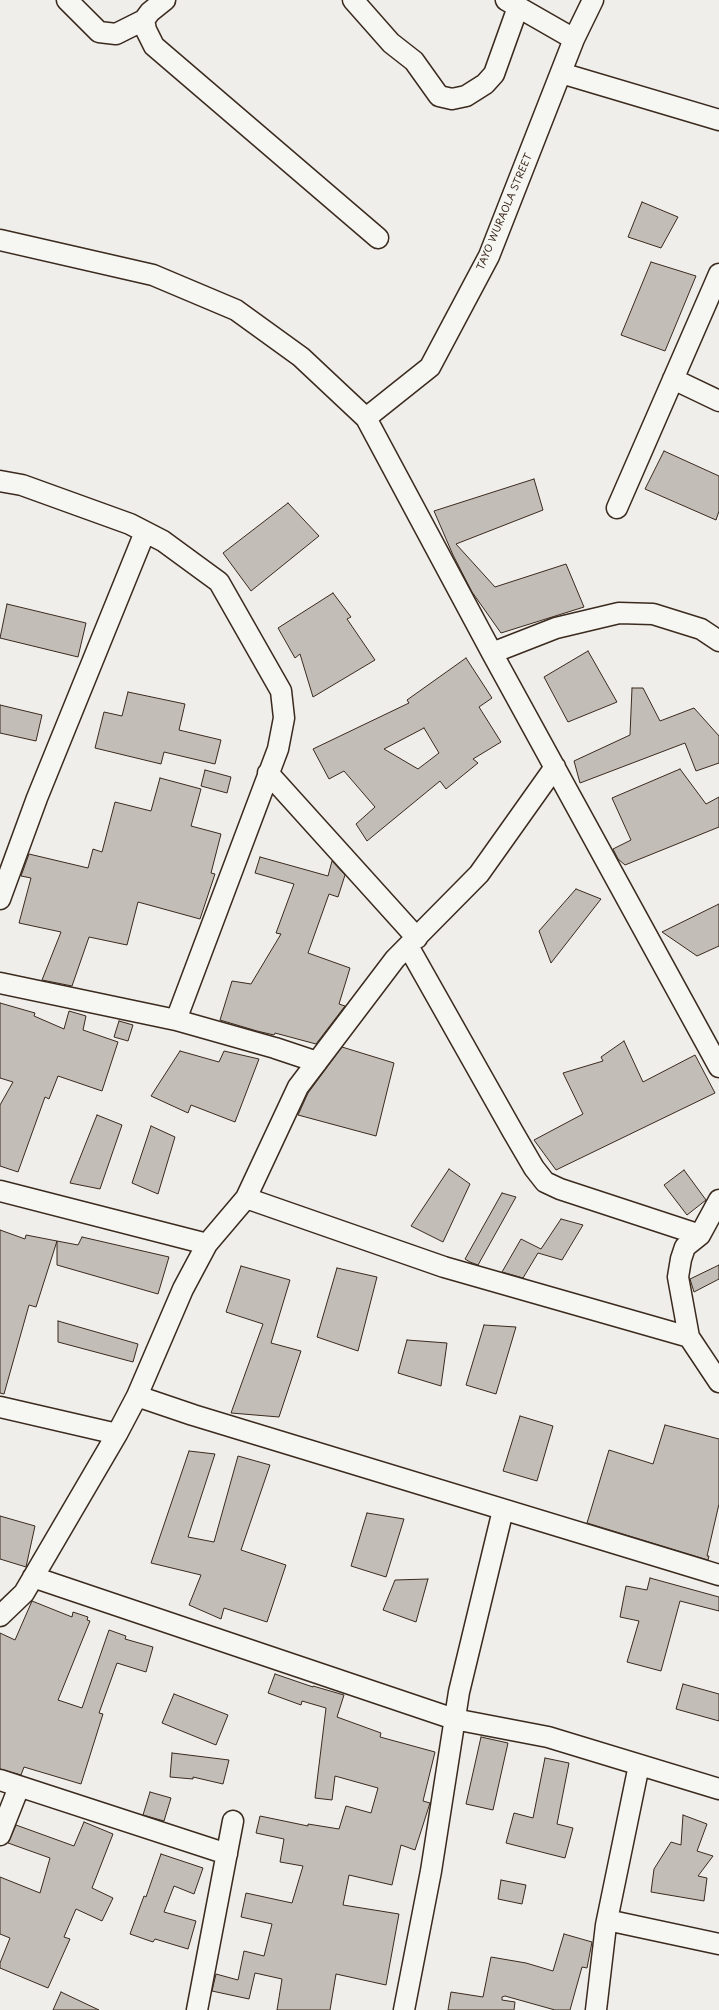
<!DOCTYPE html>
<html>
<head>
<meta charset="utf-8">
<style>
	body { margin:0 }
	canvas { display:block; background:#efeeea }
</style>
</head>
<body>
<canvas width="719" height="2010"></canvas>
<script>
const ctx = document.querySelector('canvas').getContext('2d');
ctx.lineJoin = 'round';
function fillPath(path, color) { ctx.fillStyle = color; ctx.fill(path, 'evenodd'); }
const shape = rows => new Path2D(rows.map(r => 'M' + r).join(''));
function trace(path, color, width, dash) { ctx.strokeStyle = color; ctx.lineWidth = width; ctx.lineCap = dash ? 'butt' : 'round'; ctx.setLineDash(dash || []); ctx.stroke(path); }
function write(font, color, halo, rows, align = 'center') {
  ctx.font = font + ' "Playpen Sans",sans-serif'; ctx.lineWidth = 4; ctx.setLineDash([]); ctx.textBaseline = 'middle'; ctx.strokeStyle = halo; ctx.fillStyle = color; for (const [text, x, y, turn = 0] of rows) {
    ctx.save(); ctx.translate(x, y); ctx.rotate((+turn || 0) * Math.PI / 180); ctx.textAlign = isNaN(turn) ? turn : align; if (halo) ctx.strokeText(text, 0, 0); ctx.fillText(text, 0, 0); ctx.restore();
  }
}
const building = shape([
	[642,202,678,217,661,248,628,237,642,202],
	[651,262,696,276,665,351,621,335,651,262],
	[664,451,719,476,719,511,716,520,645,489,664,451],
	[534,479,543,510,456,544,495,587,566,564,584,607,501,633,472,592,453,555,434,511,534,479],
	[288,503,319,536,251,591,223,553,288,503],
	[333,593,351,617,347,619,375,660,313,697,300,654,295,658,278,628,333,593],
	[7,604,86,623,78,657,0,638,7,604],
	[588,651,617,702,568,722,544,677,588,651],
	[466,658,492,698,479,707,501,742,473,759,478,763,446,789,440,781,367,841,356,824,375,807,344,771,329,779,313,749,409,703,407,700,466,658],
	[424,728,439,753,418,769,384,749,424,728],
	[632,688,643,688,660,721,694,708,719,736,719,763,696,771,685,743,580,783,574,761,630,735,632,688],
	[128,692,185,704,179,730,221,740,215,764,164,752,161,764,95,748,104,712,122,716,128,692],
	[0,705,42,715,36,741,0,733,0,705],
	[680,769,706,804,719,797,719,827,625,865,618,859,613,849,631,840,612,798,680,769],
	[205,770,231,777,227,793,201,786,205,770],
	[160,778,201,789,191,826,221,834,211,873,215,874,200,919,138,902,127,945,89,937,72,986,42,980,61,932,19,923,31,878,21,876,29,854,88,868,93,849,102,852,115,802,151,811,160,778],
	[260,857,328,876,332,861,345,875,338,897,329,894,308,953,350,968,339,1004,345,1006,316,1044,275,1033,274,1035,257,1031,220,1020,232,981,251,984,281,934,276,933,294,884,255,873,260,857],
	[576,889,601,899,551,963,539,931,576,889],
	[719,904,719,946,697,956,662,932,719,904],
	[0,1003,35,1013,34,1016,64,1029,69,1011,86,1016,83,1030,118,1042,102,1091,58,1076,49,1099,45,1097,18,1172,0,1166,0,1105,13,1082,0,1078,0,1003],
	[119,1021,133,1025,128,1041,114,1037,119,1021],
	[624,1041,643,1082,695,1055,715,1093,556,1170,534,1140,583,1114,563,1073,603,1061,601,1057,624,1041],
	[342,1047,394,1063,376,1136,298,1115,308,1093,342,1047],
	[180,1051,219,1062,224,1051,259,1059,235,1122,191,1105,188,1113,151,1096,180,1051],
	[97,1115,122,1125,100,1189,70,1183,97,1115],
	[151,1126,175,1137,158,1194,132,1183,151,1126],
	[449,1169,470,1184,443,1242,411,1226,449,1169],
	[684,1170,706,1200,687,1215,664,1185,684,1170],
	[502,1193,516,1197,478,1265,470,1262,465,1259,502,1193],
	[561,1219,583,1225,562,1260,538,1253,523,1278,502,1272,521,1239,541,1249,561,1219],
	[0,1230,25,1239,26,1235,57,1241,36,1307,29,1305,4,1394,0,1393,0,1230],
	[82,1237,169,1257,158,1294,57,1265,57,1241,78,1245,82,1237],
	[719,1265,719,1279,694,1292,690,1279,719,1265],
	[241,1266,290,1280,271,1343,301,1351,279,1417,231,1413,263,1324,226,1312,241,1266],
	[337,1268,377,1277,358,1351,317,1337,337,1268],
	[58,1321,138,1344,133,1362,58,1342,58,1321],
	[484,1325,516,1327,496,1394,466,1385,484,1325],
	[407,1340,447,1343,441,1386,398,1373,407,1340],
	[520,1416,553,1426,537,1481,503,1471,520,1416],
	[665,1425,719,1439,719,1504,707,1556,709,1556,708,1560,587,1523,609,1450,653,1464,665,1425],
	[189,1451,215,1454,188,1537,214,1542,238,1456,270,1465,241,1550,286,1565,267,1622,224,1608,221,1619,189,1605,201,1575,151,1563,189,1451],
	[367,1513,404,1519,386,1577,351,1566,367,1513],
	[0,1516,35,1526,26,1567,0,1559,0,1516],
	[650,1578,719,1597,719,1611,680,1601,661,1671,627,1662,639,1621,620,1617,626,1586,647,1590,650,1578],
	[428,1579,416,1622,383,1610,395,1580,428,1579],
	[32,1601,72,1617,73,1612,88,1617,87,1620,90,1621,58,1700,82,1708,109,1630,126,1636,125,1639,153,1647,146,1672,117,1663,99,1713,103,1714,81,1784,24,1767,21,1775,0,1769,0,1633,15,1640,32,1601],
	[275,1674,313,1687,313,1686,344,1695,337,1717,381,1733,380,1737,435,1752,423,1801,430,1803,415,1850,401,1845,392,1885,349,1875,343,1905,399,1914,386,1985,336,1974,330,2010,277,2010,282,1979,255,1973,249,1999,212,1991,216,1974,238,1980,244,1951,264,1956,272,1924,241,1917,246,1893,292,1903,303,1866,280,1862,284,1839,256,1833,260,1816,308,1826,308,1824,339,1829,346,1806,371,1813,378,1788,335,1776,332,1800,315,1798,326,1708,302,1701,301,1705,268,1693,275,1674],
	[683,1684,719,1694,719,1721,676,1709,683,1684],
	[174,1694,228,1715,216,1745,162,1723,174,1694],
	[481,1737,508,1743,493,1810,466,1804,481,1737],
	[172,1753,229,1760,223,1784,193,1777,193,1779,170,1777,172,1753],
	[545,1758,569,1763,557,1824,573,1828,565,1858,506,1843,514,1813,533,1818,545,1758],
	[150,1792,171,1798,164,1821,143,1815,150,1792],
	[683,1815,707,1824,697,1851,713,1856,698,1876,707,1878,704,1901,651,1892,654,1869,671,1842,681,1845,683,1815],
	[84,1822,113,1834,92,1888,113,1898,102,1921,76,1909,64,1937,70,1939,48,1988,0,1968,0,1963,10,1938,0,1934,0,1877,40,1893,50,1858,8,1843,16,1825,74,1846,84,1822],
	[161,1854,203,1868,194,1894,174,1886,164,1912,196,1921,188,1949,155,1939,153,1942,130,1934,144,1896,146,1897,161,1854],
	[501,1880,526,1885,522,1904,498,1899,501,1880],
	[564,1934,592,1942,587,1968,582,1967,570,2010,555,2010,505,1996,502,1997,502,2000,515,2002,514,2010,448,2010,451,1992,483,1997,491,1957,526,1963,553,1971,564,1934],
	[61,1992,99,2010,53,2010,61,1992]
]);
fillPath(building, '#c2bdb7');
trace(building, '#3b2a1e', 1);
const minor = shape([
	[67,0,99,32,116,34,144,20,150,12,165,0],
	[353,0,391,43,414,61,439,96,452,99,466,96,485,84,494,74,518,7],
	[506,0,574,39],
	[144,20,146,30,154,46,378,238],
	[561,73,719,120],
	[0,240,153,275,236,310,301,357,366,418,492,653,719,1067],
	[673,379,719,401],
	[366,418,430,367,489,256,574,39,593,0],
	[0,481,22,485,130,524,163,541,219,582,281,691,284,718,278,749,176,1020],
	[617,508,719,274],
	[492,653,556,628,619,613,653,614,701,629,719,641],
	[268,773,417,938],
	[0,899,37,798,145,532],
	[408,946,513,1132,534,1168,545,1182,560,1189,700,1235],
	[0,983,176,1020,275,1048,317,1062],
	[0,1191,207,1244],
	[246,1198,444,1267,689,1337],
	[719,1200,700,1235,685,1247,681,1259,678,1277,689,1337,719,1382],
	[137,1396,193,1415,719,1575],
	[0,1407,117,1434],
	[33,1577,454,1719,548,1737,719,1789],
	[0,1616,24,1593,117,1434,137,1396,183,1289,207,1244,246,1198,298,1087,395,959,479,874,555,767],
	[0,1780,227,1854],
	[0,1835,19,1787],
	[607,1920,719,1944],
	[197,2010,233,1821],
	[404,2010,431,1871,459,1692,503,1510],
	[596,2010,606,1925,639,1765]
]);
trace(minor, '#3b2a1e', 23);
trace(minor, '#f6f6f2', 20);
write('10px', '#3b2a1e', '#f6f6f2', [
	["TAYO WURAOLA STREET",505,212,-67]
]);
</script>
</body>
</html>
